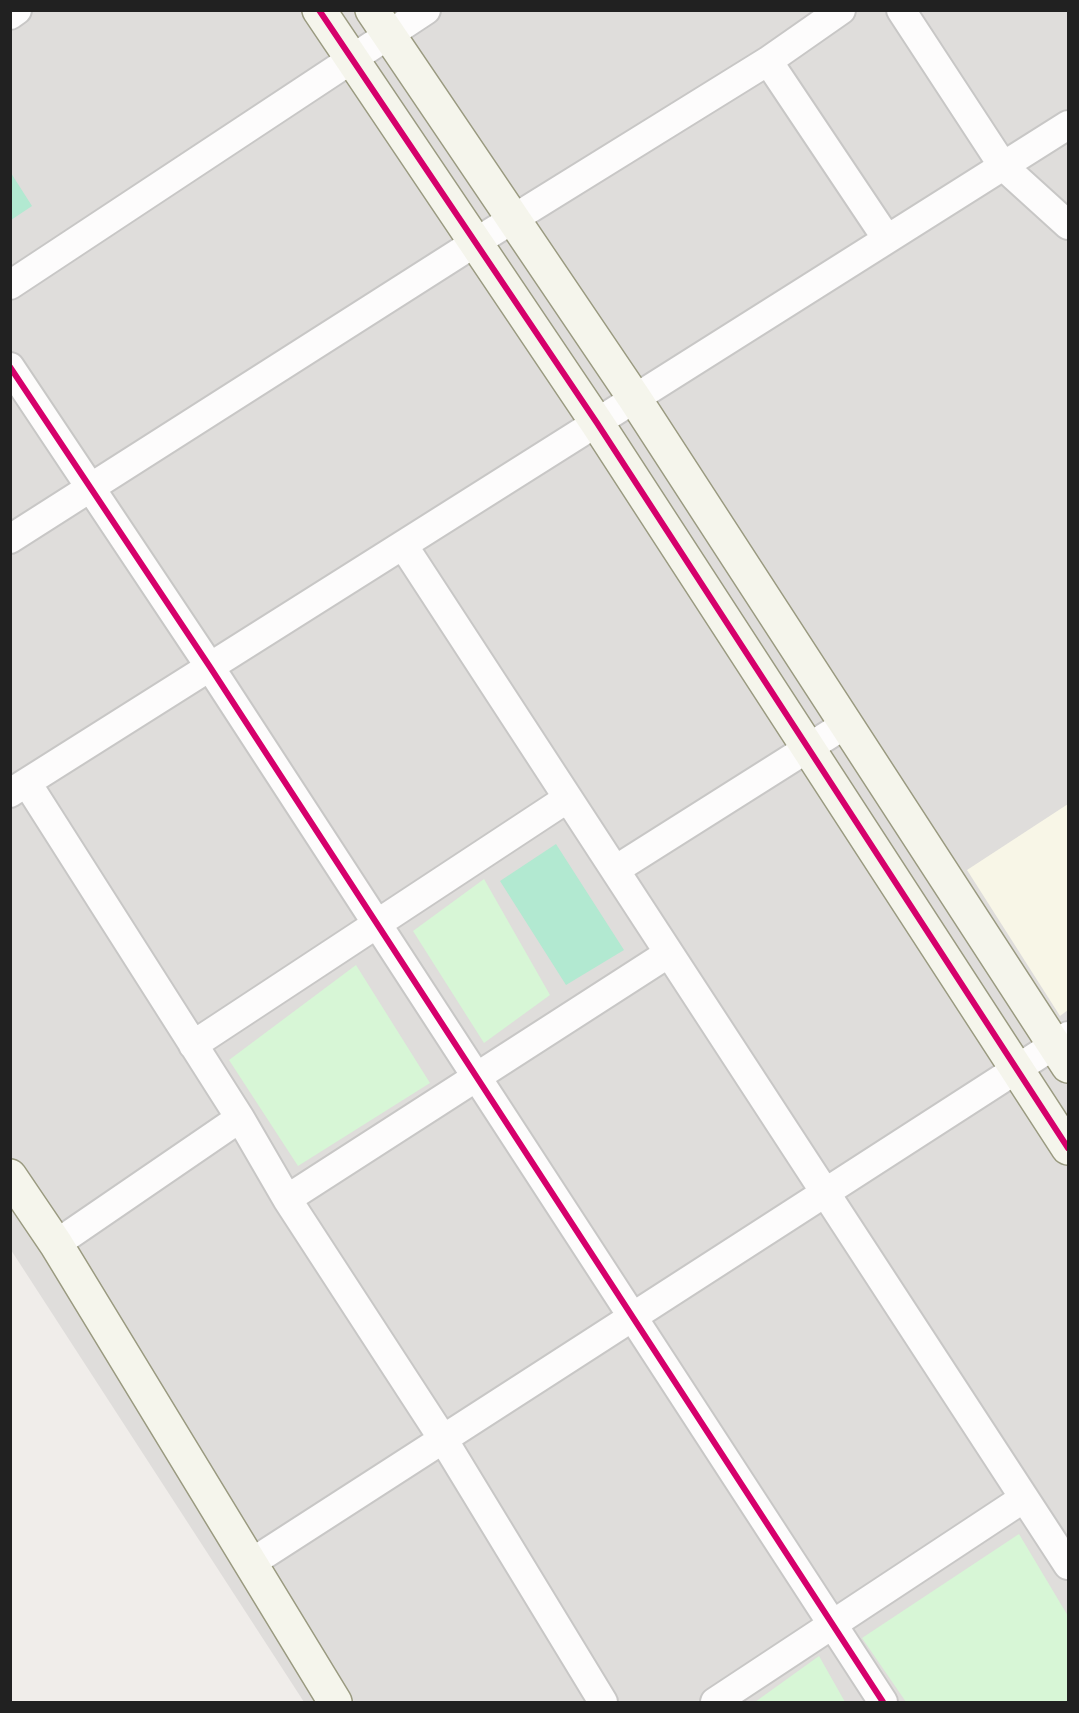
<!DOCTYPE html>
<html>
<head>
<meta charset="utf-8">
<style>
	body { margin:0 }
	#map { position:relative; width:1079px; height:1713px; overflow:hidden; background:#f0edea; font-family:Karla,sans-serif }
	canvas { display:block }
	.frame { position:absolute; inset:0; border:12px solid #212121; pointer-events:none }
</style>
</head>
<body>
<div id="map">
<canvas width="1079" height="1713"></canvas>
<div class="frame"></div>
</div>
<script>
const ctx = document.querySelector('canvas').getContext('2d');
ctx.lineJoin = 'round';
function fillPath(path, color) { ctx.fillStyle = color; ctx.fill(path, 'evenodd'); }
const shape = rows => new Path2D(rows.map(r => 'M' + r).join(''));
function trace(path, color, width, dash) { ctx.strokeStyle = color; ctx.lineWidth = width; ctx.lineCap = dash ? 'butt' : 'round'; ctx.setLineDash(dash || []); ctx.stroke(path); }
fillPath(shape([
	[11,11,1068,11,1068,1702,304,1702,11,1250]
]), '#dfdddb');
fillPath(shape([
	[1068,804,1068,1010,1060,1016,967,870]
]), '#f8f6e7');
fillPath(shape([
	[484,879,550,995,484,1043,413,931],
	[356,965,430,1083,298,1166,229,1060],
	[1019,1534,1068,1616,1068,1702,906,1702,862,1638],
	[819,1656,845,1702,755,1702]
]), '#d7f6d6');
fillPath(shape([
	[11,173,32,206,11,220,10,220],
	[556,844,624,950,566,985,500,881]
]), '#b2e9d1');
const street = shape([
	[901,10,1003,166,1068,225],
	[10,15,17,10],
	[768,61,887,239],
	[10,285,426,10],
	[10,367,210,667,883,1702],
	[10,539,476,242,768,61,841,10],
	[403,545,1068,1565],
	[27,783,240,1118,287,1199,443,1439,603,1702],
	[10,793,1068,125],
	[615,870,846,724],
	[193,1045,568,798],
	[287,1199,669,953],
	[56,1244,240,1118],
	[251,1563,1068,1036],
	[715,1702,1024,1498]
]);
const secondary = shape([
	[319,10,597,423,1068,1148],
	[372,10,635,399,1068,1066],
	[10,1176,56,1244,335,1702]
]);
trace(street, '#c8c7c6', 32);
trace(secondary, '#9a9a80', 36);
trace(street, '#fdfcfc', 28);
trace(secondary, '#f5f5ec', 33);
trace(shape([
	[319,10,597,423,1068,1148],
	[10,367,210,667,883,1702]
]), '#d6006c', 6);
</script>
</body>
</html>
